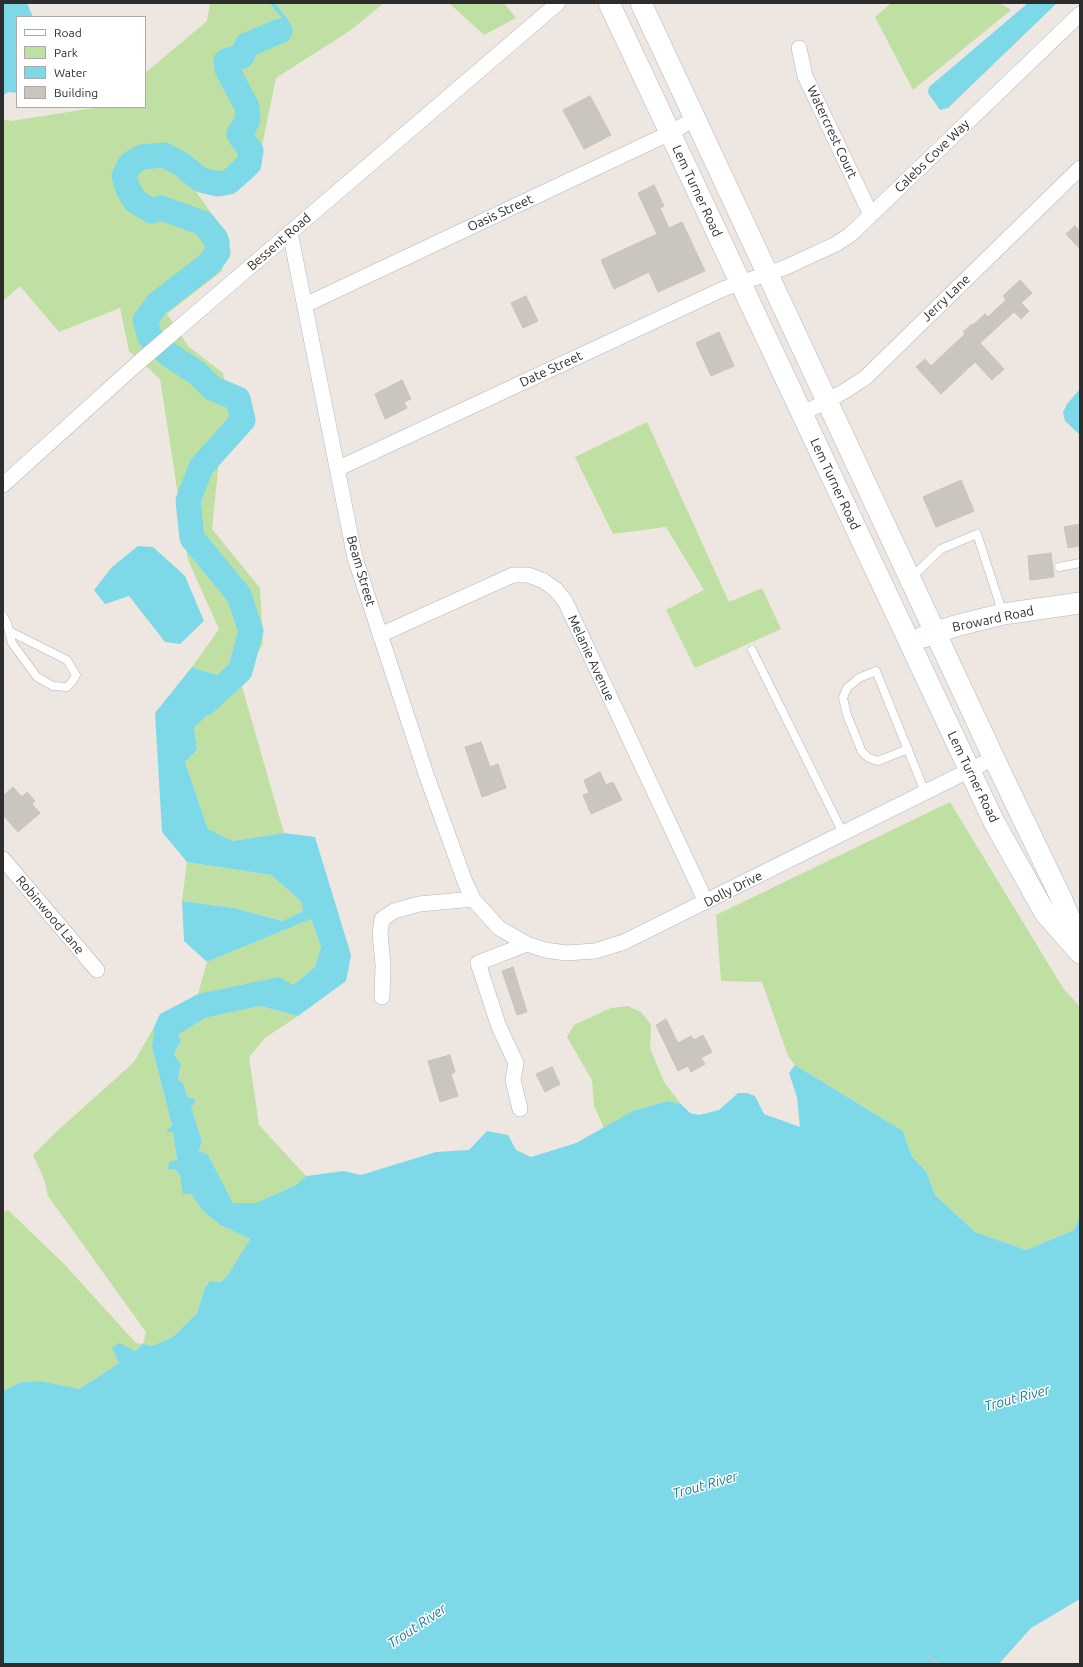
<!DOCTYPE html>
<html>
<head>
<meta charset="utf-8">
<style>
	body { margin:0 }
	#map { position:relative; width:1083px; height:1667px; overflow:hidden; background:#eee7e1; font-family:Ubuntu,sans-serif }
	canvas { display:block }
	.frame { position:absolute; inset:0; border:4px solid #2d2d2d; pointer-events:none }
	.legend { position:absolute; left:16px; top:16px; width:130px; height:92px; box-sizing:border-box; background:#fff; border:1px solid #ababab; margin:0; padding:5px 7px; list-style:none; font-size:12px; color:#2d2d2d }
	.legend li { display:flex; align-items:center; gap:8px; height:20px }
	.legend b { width:20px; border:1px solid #ababab }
</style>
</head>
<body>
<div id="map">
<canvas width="1083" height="1667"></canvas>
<div class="frame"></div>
<ul class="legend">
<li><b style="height:5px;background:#fff"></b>Road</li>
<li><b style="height:11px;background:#bfe0a2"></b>Park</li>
<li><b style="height:11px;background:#7dd9e7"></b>Water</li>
<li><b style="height:11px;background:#cac5bf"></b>Building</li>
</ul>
</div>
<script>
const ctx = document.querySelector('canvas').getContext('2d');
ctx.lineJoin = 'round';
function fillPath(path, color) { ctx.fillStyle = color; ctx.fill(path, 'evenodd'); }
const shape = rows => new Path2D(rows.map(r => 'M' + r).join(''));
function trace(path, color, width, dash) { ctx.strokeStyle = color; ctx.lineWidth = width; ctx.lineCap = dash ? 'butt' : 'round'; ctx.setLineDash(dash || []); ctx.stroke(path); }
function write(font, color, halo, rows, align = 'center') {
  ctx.font = font + ' Ubuntu,sans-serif'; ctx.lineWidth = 3; ctx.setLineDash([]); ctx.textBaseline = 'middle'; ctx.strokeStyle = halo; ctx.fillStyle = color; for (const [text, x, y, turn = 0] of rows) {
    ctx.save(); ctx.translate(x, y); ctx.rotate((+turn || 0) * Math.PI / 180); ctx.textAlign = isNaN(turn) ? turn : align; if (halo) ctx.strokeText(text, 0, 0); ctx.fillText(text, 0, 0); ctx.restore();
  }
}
fillPath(shape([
	[210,3,384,3,351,30,276,78,259,160,234,189,195,190,230,240,222,271,167,314,189,347,223,373,225,384,251,404,251,426,219,461,212,529,260,588,263,644,241,683,284,833,232,841,208,829,185,762,197,750,194,728,241,683,192,667,219,629,188,560,160,379,129,351,120,308,59,332,20,286,3,301,4,258,3,256,3,119,11,121,100,107,145,107,145,73,207,21],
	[449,3,504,3,516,18,484,35],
	[891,3,1000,3,1011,10,913,90,875,17],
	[647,422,729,602,762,588,781,629,695,668,666,610,704,590,666,527,613,534,575,457],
	[950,802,1063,988,1080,1007,1080,1216,1074,1230,1026,1250,975,1232,935,1195,926,1171,912,1157,903,1131,795,1065,788,1056,762,982,721,981,716,915],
	[187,862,271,875,301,901,303,911,284,921,234,908,182,901],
	[311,919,321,947,315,967,293,985,198,994,207,962],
	[260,1006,298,1016,265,1038,249,1057,259,1125,306,1176,296,1185,256,1203,233,1204,208,1155,199,1152,202,1141,190,1106,194,1098,188,1098,183,1083,178,1080,181,1065,174,1054,181,1041,178,1035,205,1018],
	[628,1006,641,1012,651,1025,650,1048,664,1082,681,1104,668,1101,633,1111,604,1128,594,1106,592,1080,567,1037,574,1025,611,1008],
	[154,1027,152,1047,172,1125,167,1132,173,1132,177,1161,174,1169,180,1175,204,1212,220,1225,250,1239,229,1275,221,1282,210,1281,205,1286,197,1313,173,1337,152,1346,143,1344,119,1363,79,1389,41,1381,21,1382,3,1391,3,1212,8,1210,64,1264,136,1343,143,1344,146,1332,48,1196,44,1179,33,1155,55,1133,134,1062]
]), '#bfe0a2');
fillPath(shape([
	[3,3,27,3,33,17,17,17,17,93,9,92,3,95],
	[1028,3,1057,3,948,108,940,110,928,93,929,87],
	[1080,389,1080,435,1065,421,1063,412,1067,404],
	[138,546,153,547,185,576,204,621,180,644,165,642,129,596,105,604,94,590,112,567],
	[192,667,241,683,194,728,197,750,185,762,208,829,232,841,284,833,315,837,351,955,346,981,298,1016,260,1006,205,1018,178,1035,181,1041,174,1054,181,1065,178,1080,183,1083,188,1098,194,1098,195,1103,191,1107,202,1141,199,1151,208,1155,233,1203,256,1203,296,1185,306,1176,344,1171,361,1175,436,1152,469,1150,487,1131,508,1135,516,1150,531,1157,576,1143,633,1111,668,1101,681,1104,690,1113,699,1115,719,1110,738,1093,747,1093,755,1096,764,1114,800,1127,797,1097,789,1073,795,1065,903,1131,912,1157,926,1171,935,1195,975,1232,1026,1250,1074,1230,1080,1216,1080,1599,1031,1628,999,1664,3,1664,3,1391,21,1382,41,1381,79,1389,119,1363,112,1348,119,1343,135,1351,143,1344,152,1346,173,1337,197,1313,205,1287,210,1281,221,1282,228,1275,250,1239,220,1225,204,1212,191,1194,183,1194,180,1175,174,1169,168,1169,169,1162,177,1160,173,1132,166,1132,172,1125,152,1047,154,1027,160,1014,198,994,279,977,293,985,315,967,321,947,311,919,207,962,184,941,182,901,234,908,283,921,303,911,301,901,271,875,187,862,162,832,155,713]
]), '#7dd9e7');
trace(shape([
	[272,3,286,20,285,27,280,31]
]), '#7dd9e7', 4);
trace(shape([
	[205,703,240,671,251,631,239,595,192,538,188,501,201,467,243,420,238,399,212,388,197,373,168,354,150,337,145,321,157,304,209,264,218,252,216,239,203,223,161,208,152,211,135,201,127,187,124,176,130,164,142,157,164,155,181,164,201,180,218,184,229,182,249,164,251,151,239,134,248,120,247,107,227,69,226,61,242,56,247,45,280,31]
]), '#7dd9e7', 25);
const building = shape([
	[590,96,611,135,584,149,563,110,590,96],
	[654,185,664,206,660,208,669,228,682,222,705,271,658,292,649,272,614,289,601,260,657,234,638,193,654,185],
	[1075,226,1080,231,1080,249,1066,234,1075,226],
	[1020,280,1032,293,1021,303,1029,311,1021,319,1014,312,980,343,1004,369,992,380,975,362,941,394,916,367,925,359,931,366,965,334,963,332,972,324,973,325,985,314,988,317,1006,300,1003,296,1020,280],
	[526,296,538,321,523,328,511,303,526,296],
	[719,332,734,366,711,376,696,343,719,332],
	[402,380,411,399,404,402,407,408,385,419,375,394,402,380],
	[961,480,974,511,936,527,923,497,961,480],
	[1080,524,1080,546,1068,548,1064,527,1080,524],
	[1051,553,1054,577,1030,580,1028,556,1051,553],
	[481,742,490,767,498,764,506,788,482,797,465,747,481,742],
	[600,772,606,785,613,782,622,800,591,814,583,795,589,793,584,780,600,772],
	[13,787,22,797,27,792,35,801,32,804,40,813,18,832,3,815,3,796,13,787],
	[513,967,527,1012,517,1015,502,971,513,967],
	[666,1019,678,1043,691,1036,694,1040,703,1035,712,1052,701,1058,705,1064,691,1072,688,1066,678,1071,656,1025,666,1019],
	[450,1055,455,1072,451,1074,458,1096,440,1102,428,1061,450,1055],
	[552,1067,560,1084,545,1092,536,1074,552,1067]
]);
fillPath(building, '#cac5bf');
trace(building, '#c9c2bb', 1);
const service = shape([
	[1059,567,1080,563],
	[911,578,941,549,977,534,1003,614],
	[3,616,7,623,12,643,37,677,53,686,67,687,72,682,76,675,67,660,9,631],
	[752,650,843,833],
	[908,749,878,761,869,758,862,752,847,715,843,698,847,688,859,678,876,671,925,792]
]);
const minor = shape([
	[799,48,805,76,871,215],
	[290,232,355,558,426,774,465,882,473,899,499,928,527,944,545,950,566,953,595,951,624,942,994,758],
	[305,305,670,133,694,119],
	[802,414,843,392,865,378,1080,168],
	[337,469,723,289,784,268,836,244,850,235,1080,14],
	[3,485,139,362,558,3],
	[380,635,513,575,528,575,544,581,556,590,565,601,706,902],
	[3,859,97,970],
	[382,997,383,965,380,933,382,919,394,911,419,904,473,899],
	[520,1109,513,1080,516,1063,499,1027,478,963,527,944]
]);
const secondary = shape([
	[609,3,994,822,1045,913,1080,953],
	[641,3,999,769,1062,900,1080,944],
	[923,637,955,626,1003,614,1080,603]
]);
trace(service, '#b2b5bc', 9);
trace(minor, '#b2b5bc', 16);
trace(secondary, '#b2b5bc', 22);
trace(shape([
	[928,1657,940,1664]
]), '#c8c8c8', 2.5, [3, 2]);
trace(service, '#fff', 8);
trace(minor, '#fff', 15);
trace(secondary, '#fff', 21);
write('13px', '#2d2d2d', '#fff', [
	["Watercrest Court",832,132,65],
	["Calebs Cove Way",932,156,-44],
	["Lem Turner Road",697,191,65],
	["Oasis Street",500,213,-25],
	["Bessent Road",279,242,-41],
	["Jerry Lane",946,298,-44],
	["Date Street",551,369,-25],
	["Lem Turner Road",835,484,65],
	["Beam Street",361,571,74],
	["Broward Road",993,619,-12],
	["Melanie Avenue",591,658,65],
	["Lem Turner Road",973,777,64],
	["Dolly Drive",733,889,-27],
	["Robinwood Lane",50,915,50]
]);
write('italic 14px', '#187c97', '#fff', [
	["Trout River",1017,1398,-15],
	["Trout River",705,1485,-16],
	["Trout River",417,1626,-34]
]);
</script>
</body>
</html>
